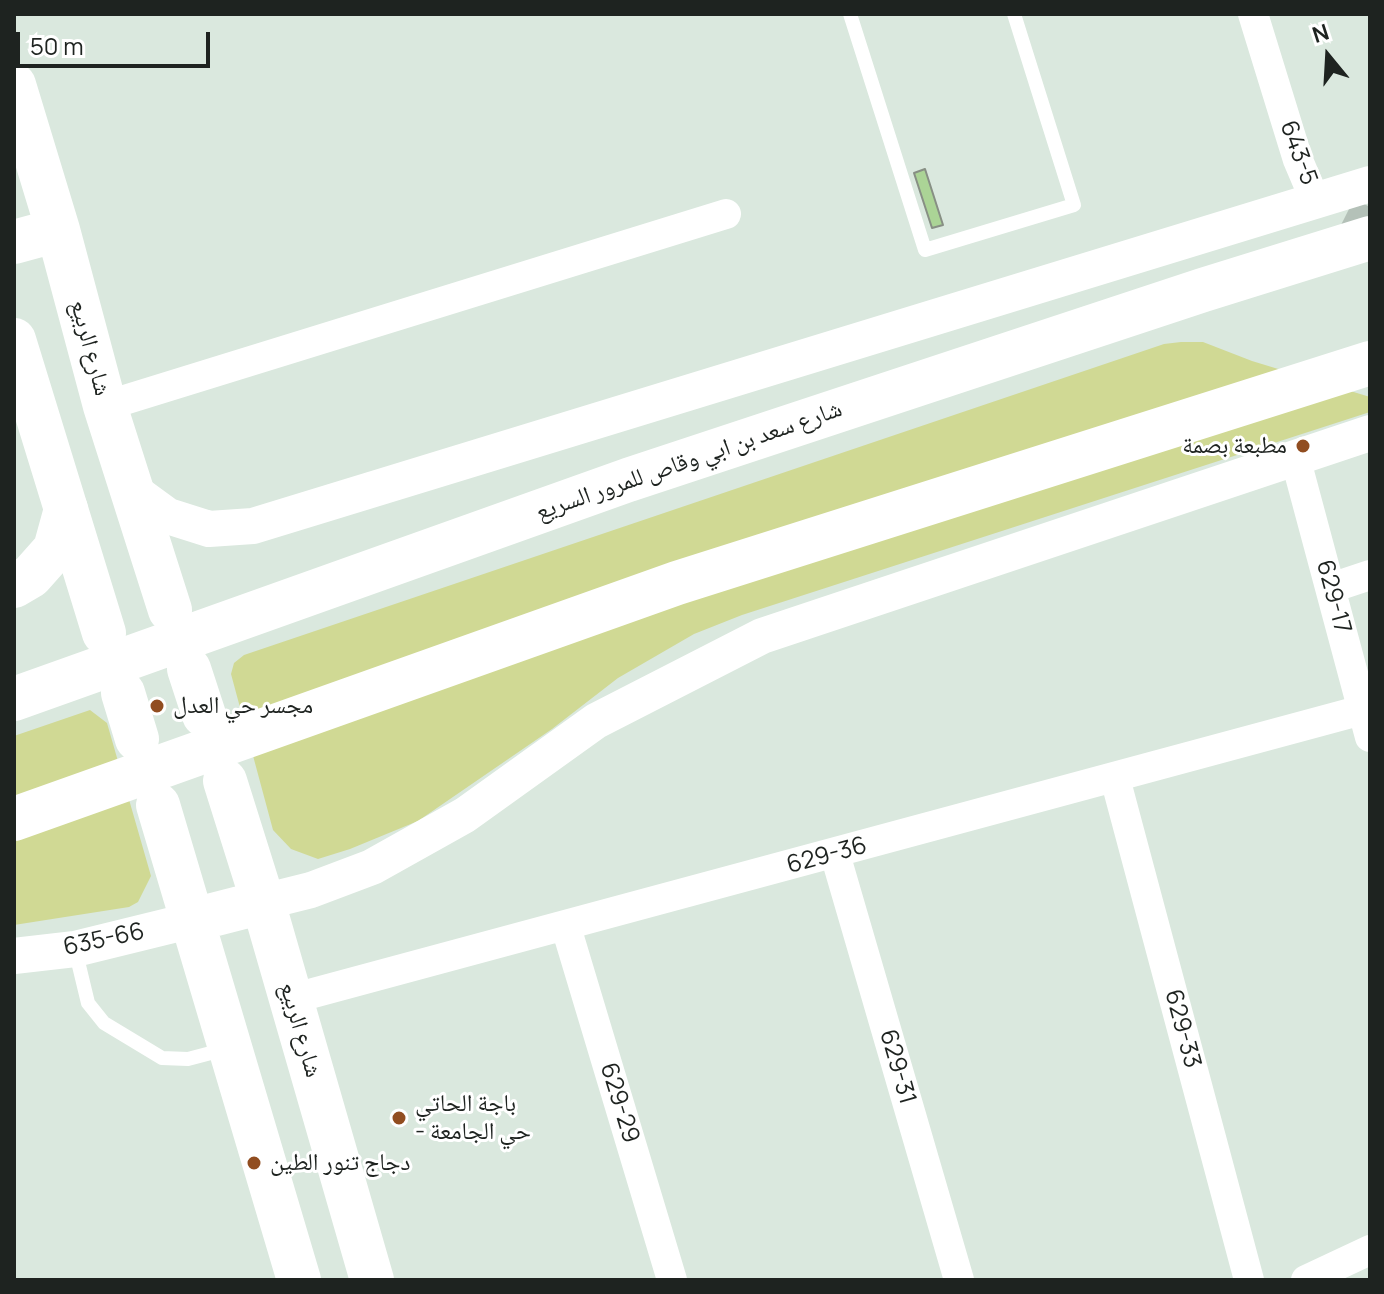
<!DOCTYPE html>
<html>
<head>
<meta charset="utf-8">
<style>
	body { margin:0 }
	#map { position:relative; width:1384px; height:1294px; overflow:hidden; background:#dae8de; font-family:Manrope,sans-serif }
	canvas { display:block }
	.frame { position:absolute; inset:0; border:16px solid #1e2320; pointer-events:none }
	.north { position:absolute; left:1288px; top:16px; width:80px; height:80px; -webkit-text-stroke:6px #fff; paint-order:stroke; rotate:342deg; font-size:22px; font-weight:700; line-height:32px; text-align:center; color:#1e2320 }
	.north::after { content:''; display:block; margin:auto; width:28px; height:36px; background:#1e2320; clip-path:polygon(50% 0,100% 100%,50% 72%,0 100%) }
	.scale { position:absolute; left:16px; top:32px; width:194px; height:36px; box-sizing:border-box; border:4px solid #1e2320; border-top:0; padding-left:10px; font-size:24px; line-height:28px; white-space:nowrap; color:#1e2320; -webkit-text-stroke:6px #fff; paint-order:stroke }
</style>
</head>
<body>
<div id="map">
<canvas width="1384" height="1294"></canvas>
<div class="frame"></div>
<div class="north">N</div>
<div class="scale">50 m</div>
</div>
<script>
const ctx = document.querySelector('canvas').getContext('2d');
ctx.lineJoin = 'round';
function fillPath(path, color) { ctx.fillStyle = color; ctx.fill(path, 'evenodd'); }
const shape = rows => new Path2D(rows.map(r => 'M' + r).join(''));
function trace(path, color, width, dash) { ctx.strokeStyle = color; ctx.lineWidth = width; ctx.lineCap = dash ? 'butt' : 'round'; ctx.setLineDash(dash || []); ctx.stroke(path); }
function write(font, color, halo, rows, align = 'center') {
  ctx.font = font + ' Manrope,"Noto Naskh Arabic",sans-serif'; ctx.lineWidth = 6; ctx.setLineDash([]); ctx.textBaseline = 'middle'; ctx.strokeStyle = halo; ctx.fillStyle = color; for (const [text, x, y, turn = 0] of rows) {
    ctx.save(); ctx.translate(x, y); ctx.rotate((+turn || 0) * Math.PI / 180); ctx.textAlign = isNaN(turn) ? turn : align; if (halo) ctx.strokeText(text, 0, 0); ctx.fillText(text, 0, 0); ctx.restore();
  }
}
fillPath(shape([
	[1181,342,1203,342,1252,361,1370,397,1370,412,742,615,694,634,618,678,552,729,418,821,350,849,318,859,291,849,273,830,231,674,234,663,244,655,1164,344],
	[90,710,107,723,151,876,138,902,129,907,14,925,14,736]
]), '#d0d994');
const building = shape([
	[925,169,943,225,932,228,914,173,925,169]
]);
fillPath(building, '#abd496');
trace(building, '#878f84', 2);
trace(shape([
	[1346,215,1370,227]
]), '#b4c1b8', 36, [36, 18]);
trace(shape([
	[850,14,925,250,1074,205,1014,14],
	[75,949,88,1003,104,1023,162,1058,188,1059,226,1049]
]), '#fff', 14);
trace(shape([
	[1253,14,1298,160,1315,200],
	[105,406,726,214],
	[1295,457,1370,737],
	[1331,588,1370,575],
	[1115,778,1249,1280],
	[835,854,959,1280],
	[566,927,672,1280],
	[291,999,1362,710],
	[1306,1280,1370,1250]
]), '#fff', 30);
trace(shape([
	[131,489,168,516,209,529,253,526,1370,184],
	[263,902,311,890,372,867,465,815,596,721,762,636,1370,433],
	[14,956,75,949,193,920]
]), '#fff', 36);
trace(shape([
	[14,85,58,230,105,406,170,610],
	[14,242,58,230],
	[14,340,104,633],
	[189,669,204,715],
	[123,693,137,739],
	[225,781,263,902,372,1280],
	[158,805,299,1280],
	[193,920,263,902]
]), '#fff', 44);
trace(shape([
	[14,586,31,576,55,549,66,509],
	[14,699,628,480,1203,290,1370,238],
	[14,819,677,583,1370,363]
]), '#fff', 44);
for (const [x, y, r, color] of [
	[1303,446,8,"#914d20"],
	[157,706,8,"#914d20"],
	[399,1118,8,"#914d20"],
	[254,1163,8,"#914d20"]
]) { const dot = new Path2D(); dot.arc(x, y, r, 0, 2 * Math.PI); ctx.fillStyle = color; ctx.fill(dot); trace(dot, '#fff', 3); }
write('24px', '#1e2320', '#fff', [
	["643-5",1298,153,70],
	["شارع الربيع",90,348,75],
	["شارع سعد بن ابي وقاص للمرور السريع",689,461,-19],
	["629-17",1333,597,75],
	["629-36",827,856,-15],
	["635-66",104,940,-12],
	["629-33",1182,1029,75],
	["شارع الربيع",300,1030,74],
	["629-31",897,1067,74],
	["629-29",619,1103,73]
]);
write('24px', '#1e2320', '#fff', [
	["مطبعة بصمة",1287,446,"right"],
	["مجسر حي العدل",173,706],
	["باجة الحاتي",415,1104],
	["- حي الجامعة",415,1132],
	["دجاج تنور الطين",270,1163]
], 'left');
</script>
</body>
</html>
